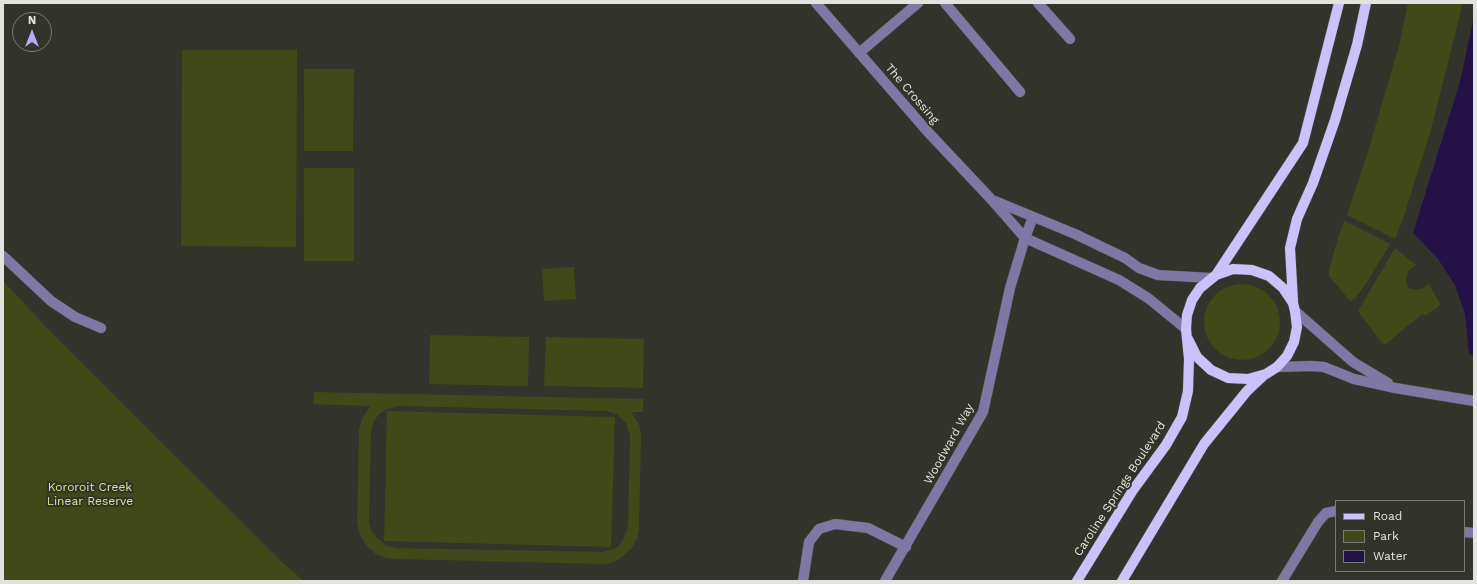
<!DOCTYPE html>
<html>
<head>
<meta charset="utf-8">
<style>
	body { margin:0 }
	#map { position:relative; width:1477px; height:584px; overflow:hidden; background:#32342b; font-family:"Work Sans",sans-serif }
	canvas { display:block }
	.frame { position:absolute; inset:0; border:4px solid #e2e3de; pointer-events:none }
	.legend { position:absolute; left:1335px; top:500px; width:130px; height:72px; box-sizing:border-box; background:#32342b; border:1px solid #787a73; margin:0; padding:5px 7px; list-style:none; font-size:12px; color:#e2e3de }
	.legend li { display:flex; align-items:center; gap:8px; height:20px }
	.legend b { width:20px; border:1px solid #787a73 }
	.north { position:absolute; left:12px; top:12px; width:40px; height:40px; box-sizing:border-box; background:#32342b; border:1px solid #787a73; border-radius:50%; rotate:0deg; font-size:11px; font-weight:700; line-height:16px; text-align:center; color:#e2e3de }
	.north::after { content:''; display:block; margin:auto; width:14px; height:18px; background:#baaaf6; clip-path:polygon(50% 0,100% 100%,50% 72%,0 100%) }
</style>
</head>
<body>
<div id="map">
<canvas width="1477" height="584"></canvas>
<div class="frame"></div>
<ul class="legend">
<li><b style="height:5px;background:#ccc1fa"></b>Road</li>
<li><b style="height:11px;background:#404917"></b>Park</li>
<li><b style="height:11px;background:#241148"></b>Water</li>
</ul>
<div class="north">N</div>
</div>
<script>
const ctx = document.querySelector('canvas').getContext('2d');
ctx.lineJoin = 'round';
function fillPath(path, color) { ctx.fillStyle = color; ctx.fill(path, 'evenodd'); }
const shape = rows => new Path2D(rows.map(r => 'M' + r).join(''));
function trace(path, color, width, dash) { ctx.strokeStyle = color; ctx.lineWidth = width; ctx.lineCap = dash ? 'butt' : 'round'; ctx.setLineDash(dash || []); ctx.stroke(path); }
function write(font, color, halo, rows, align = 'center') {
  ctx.font = font + ' "Work Sans",sans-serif'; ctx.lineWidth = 4; ctx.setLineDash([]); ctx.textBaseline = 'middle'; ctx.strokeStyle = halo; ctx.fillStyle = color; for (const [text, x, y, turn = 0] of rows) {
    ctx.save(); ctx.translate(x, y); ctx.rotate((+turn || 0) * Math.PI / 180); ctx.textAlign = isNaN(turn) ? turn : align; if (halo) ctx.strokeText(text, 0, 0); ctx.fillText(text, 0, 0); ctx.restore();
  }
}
fillPath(shape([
	[1408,3,1463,3,1430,133,1403,219,1395,239,1347,215,1366,158,1399,46],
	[182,50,297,50,296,247,181,246],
	[304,69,354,69,353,151,304,151],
	[304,168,354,168,354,261,304,261],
	[1344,221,1390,244,1369,279,1355,299,1350,301,1329,276,1329,272,1334,251],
	[1395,248,1416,265,1408,271,1406,280,1408,287,1411,289,1421,289,1429,284,1440,304,1437,308,1426,315,1422,314,1386,344,1382,343,1358,311],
	[574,267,576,299,544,301,542,269],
	[3,281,51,332,286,566,304,581,3,581],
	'1204 322a38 38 0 1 1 76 0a38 38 0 1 1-76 0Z',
	[430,335,529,337,528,386,429,384],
	[546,337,644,339,643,388,544,386],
	[314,392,643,399,643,412,631,412,639,424,641,434,639,529,637,539,631,549,623,556,614,562,604,564,396,559,386,558,376,554,367,546,360,535,357,523,359,430,362,419,370,406,313,404],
	[398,406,607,411,618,415,626,423,630,435,628,527,621,543,614,549,603,552,397,548,387,546,378,539,371,530,369,522,371,431,374,421,379,414,388,409],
	[387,411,615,417,611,547,384,541]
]), '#404917');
fillPath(shape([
	[1474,16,1474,355,1469,354,1465,314,1455,285,1438,259,1413,233,1460,82]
]), '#241148');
const minor = shape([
	[816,3,927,131,991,199,1025,238,1119,280,1148,298,1186,329],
	[945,3,1020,92],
	[1038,3,1070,39],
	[859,53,918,3],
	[995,201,1075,234,1125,258,1139,268,1158,275,1211,278],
	[3,256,51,301,75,317,101,328],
	[1295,311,1353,362,1388,383],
	[1277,367,1311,366,1324,367,1354,379,1395,388,1474,401],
	[1464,532,1474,533],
	[803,581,809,542,819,529,835,524,868,528,906,547],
	[885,581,983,412,1010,288,1025,238,1033,217],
	[1282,581,1318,522,1326,513,1336,511]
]);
const major = shape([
	[1216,275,1303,143,1339,3],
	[1293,301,1290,248,1297,219,1313,183,1335,120,1357,45,1366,3],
	[1077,581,1133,490,1166,445,1182,417,1188,391,1189,359,1186,329,1187,315,1192,300,1200,288,1216,275,1233,269,1252,270,1269,276,1283,288,1293,303,1295,311,1297,327,1294,342,1287,356,1277,367,1266,374,1248,379,1228,378,1211,370,1197,357,1188,339],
	[1122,581,1204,444,1247,391,1263,376]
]);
trace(minor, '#4e5048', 11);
trace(major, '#4e5048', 11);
trace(minor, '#8077a5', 10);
trace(major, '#ccc1fa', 10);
write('12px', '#e2e3de', '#32342b', [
	["The Crossing",912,94,49],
	["Woodward Way",949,444,-61],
	["Caroline Springs Boulevard",1120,489,-57]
]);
write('12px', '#d3e885', '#32342b', [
	["Kororoit Creek",90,487],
	["Linear Reserve",90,501]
]);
</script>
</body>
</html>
